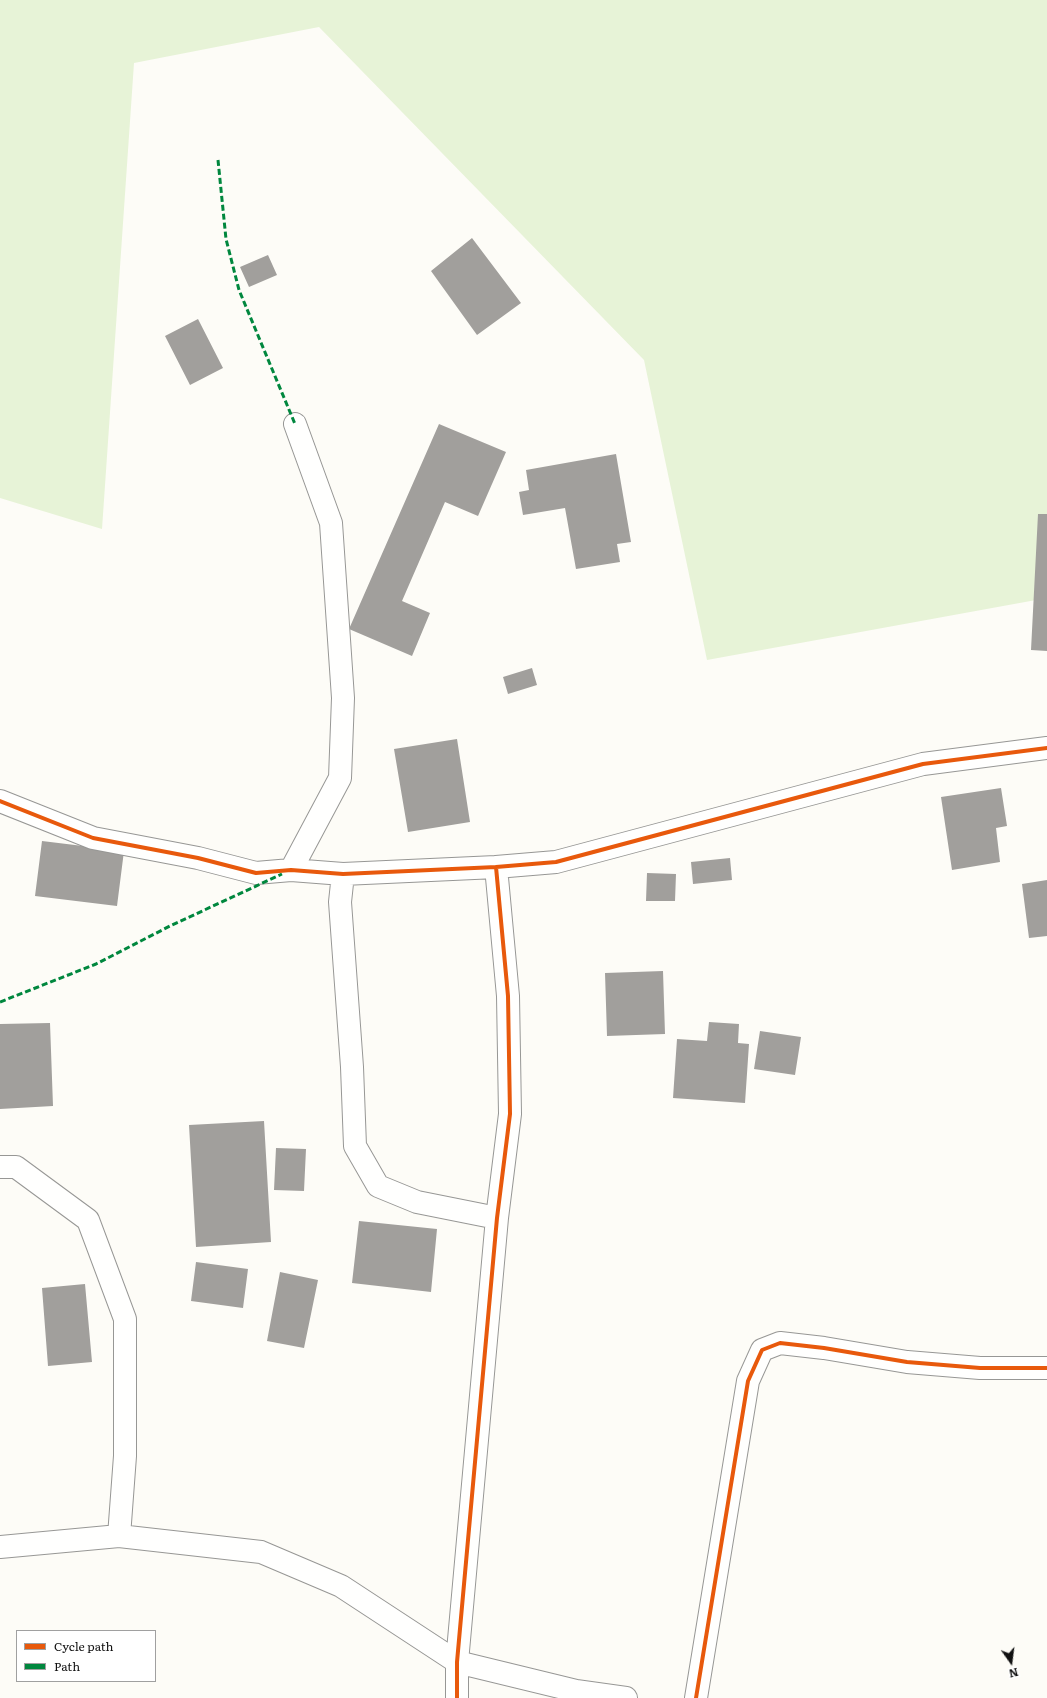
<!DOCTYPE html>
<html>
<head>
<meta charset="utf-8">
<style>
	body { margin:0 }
	#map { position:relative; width:1047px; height:1698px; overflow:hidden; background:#fdfcf7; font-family:Literata,serif }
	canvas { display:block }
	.legend { position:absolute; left:16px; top:1630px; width:140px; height:52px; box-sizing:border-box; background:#fff; border:1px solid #a0a0a0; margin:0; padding:5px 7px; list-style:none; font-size:12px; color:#111 }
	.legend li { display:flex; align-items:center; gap:8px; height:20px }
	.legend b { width:20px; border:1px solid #a0a0a0 }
	.north { position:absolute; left:991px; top:1642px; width:40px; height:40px; -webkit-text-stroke:3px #fff; paint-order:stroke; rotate:166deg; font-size:11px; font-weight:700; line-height:16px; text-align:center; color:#111 }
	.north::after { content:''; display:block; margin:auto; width:14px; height:18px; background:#111; clip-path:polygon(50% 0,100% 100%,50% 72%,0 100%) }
</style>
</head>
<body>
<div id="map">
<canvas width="1047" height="1698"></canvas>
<ul class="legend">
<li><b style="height:5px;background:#e8590c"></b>Cycle path</li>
<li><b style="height:5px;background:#00873e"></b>Path</li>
</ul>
<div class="north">N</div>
</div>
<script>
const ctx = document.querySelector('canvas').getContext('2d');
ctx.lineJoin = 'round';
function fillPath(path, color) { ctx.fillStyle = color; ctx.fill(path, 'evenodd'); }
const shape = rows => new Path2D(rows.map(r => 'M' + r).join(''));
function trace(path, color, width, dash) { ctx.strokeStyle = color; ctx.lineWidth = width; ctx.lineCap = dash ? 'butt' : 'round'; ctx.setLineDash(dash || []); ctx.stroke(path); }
fillPath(shape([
	[0,0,1047,0,1047,598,707,660,644,360,319,27,134,63,102,529,0,498]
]), '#e7f3d7');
fillPath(shape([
	[472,238,521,303,477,335,431,271],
	[268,255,277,275,249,287,240,267],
	[198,319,223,368,190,385,165,336],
	[439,424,506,452,478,516,445,502,402,601,430,613,412,656,349,629],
	[616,454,631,542,617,544,620,562,576,569,565,508,523,515,519,492,529,490,526,470],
	[1038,514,1047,514,1047,651,1031,650],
	[532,668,537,685,508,694,503,677],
	[457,739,470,822,408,832,394,749],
	[1001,788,1007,826,996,828,1000,862,952,870,941,797],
	[42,841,124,851,117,906,35,896],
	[730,858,732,880,693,884,691,862],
	[647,873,676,874,675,901,646,901],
	[1047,880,1047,936,1029,938,1022,884],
	[663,971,665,1034,607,1036,605,973],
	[709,1022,739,1024,738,1043,749,1044,745,1103,673,1098,677,1039,707,1041],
	[50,1023,53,1106,0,1109,0,1024],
	[760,1031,801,1037,795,1075,754,1069],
	[264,1121,271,1242,196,1247,189,1125],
	[276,1148,306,1149,304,1191,274,1190],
	[359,1221,437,1229,431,1292,352,1283],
	[196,1262,248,1269,243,1308,191,1301],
	[280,1272,318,1280,304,1348,267,1341],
	[85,1284,92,1362,48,1366,42,1288]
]), '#a19f9c');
const street = shape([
	[0,801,93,838,198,858,256,873,291,870,343,874,496,867,556,862,923,764,1047,748],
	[291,870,340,778,343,698,331,523,295,424],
	[343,874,340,902,352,1067,355,1146,378,1186,417,1202,497,1218],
	[0,1167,16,1167,88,1220,125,1319,125,1456,119,1536],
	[0,1547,119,1536,261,1552,341,1586,457,1662,576,1691,626,1698],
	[457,1698,457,1662,497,1218,510,1114,508,996,496,867],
	[696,1698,748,1381,762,1350,780,1343,824,1348,907,1362,980,1368,1047,1368]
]);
trace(street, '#979795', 24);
trace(street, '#fffffe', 22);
trace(shape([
	[218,160,226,239,239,290,295,424],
	[0,1002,96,964,170,926,282,874]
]), '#00873e', 3, [6, 3]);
trace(shape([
	[0,801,93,838,198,858,256,873,291,870,343,874,496,867,556,862,923,764,1047,748],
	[457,1698,457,1662,497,1218,510,1114,508,996,496,867],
	[696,1698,748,1381,762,1350,780,1343,824,1348,907,1362,980,1368,1047,1368]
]), '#e8590c', 4);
</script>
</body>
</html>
